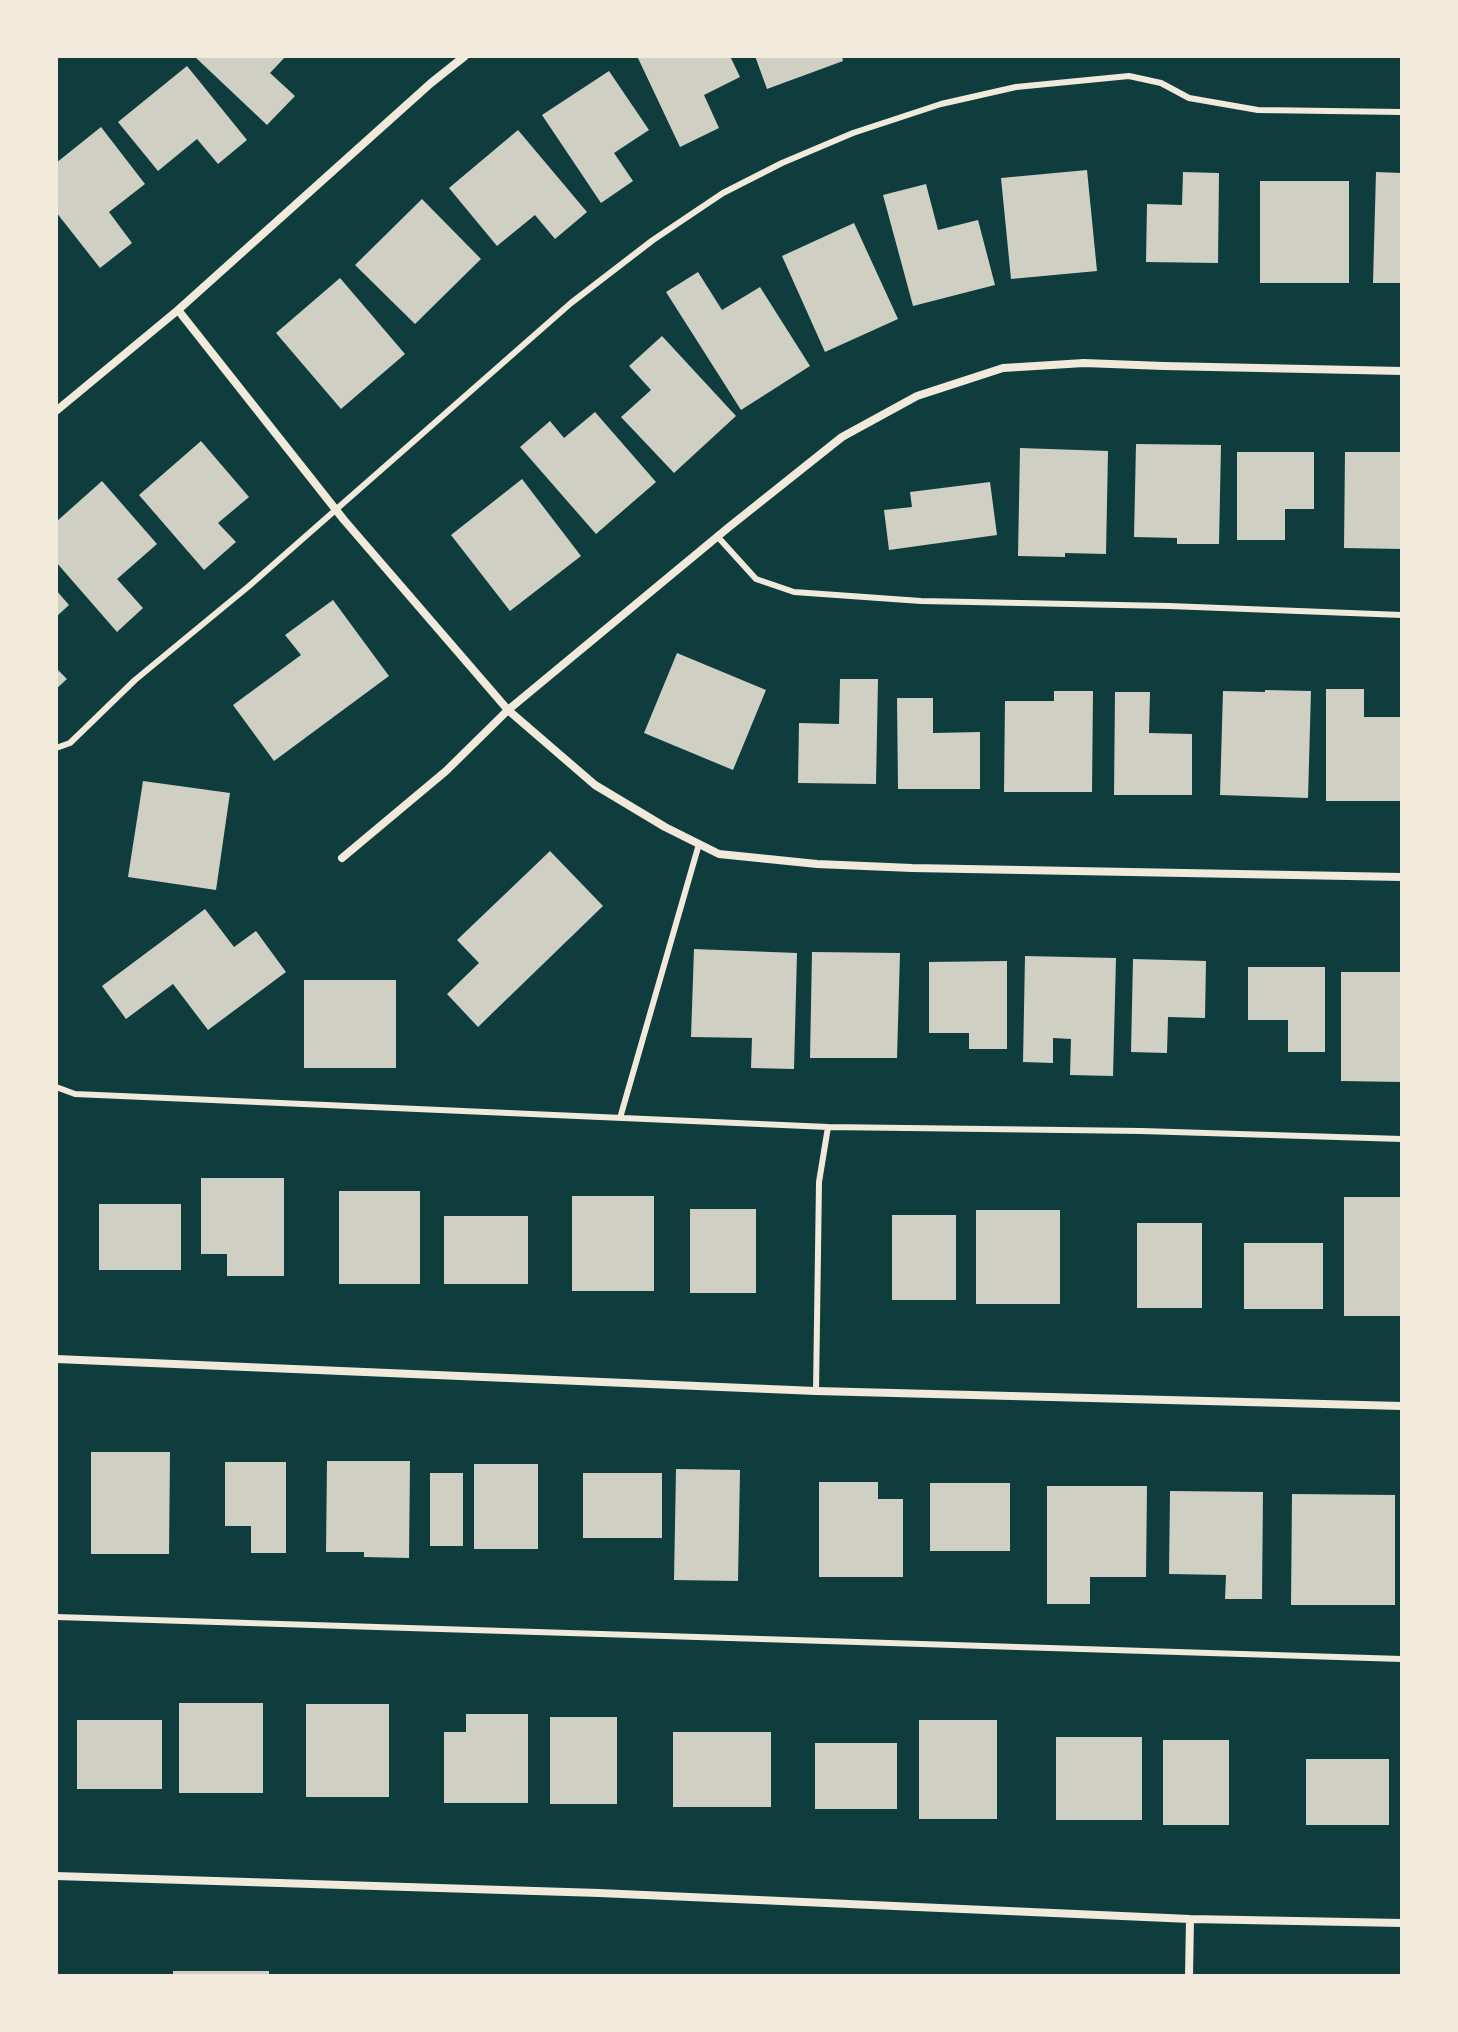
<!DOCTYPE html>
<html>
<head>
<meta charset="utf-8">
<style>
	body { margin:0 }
	#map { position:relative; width:1458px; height:2032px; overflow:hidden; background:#0f3d3e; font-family:Arial,sans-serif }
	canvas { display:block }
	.frame { position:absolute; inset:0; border:58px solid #f1e9da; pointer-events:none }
</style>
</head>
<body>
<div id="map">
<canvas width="1458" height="2032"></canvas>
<div class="frame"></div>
</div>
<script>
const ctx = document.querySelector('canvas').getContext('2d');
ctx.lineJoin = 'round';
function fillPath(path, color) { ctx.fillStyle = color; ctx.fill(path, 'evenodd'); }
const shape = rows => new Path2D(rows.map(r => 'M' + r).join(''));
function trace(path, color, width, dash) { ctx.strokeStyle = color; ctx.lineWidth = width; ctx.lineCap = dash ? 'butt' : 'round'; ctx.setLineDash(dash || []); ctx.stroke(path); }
fillPath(shape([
	[194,56,286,56,270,73,295,96,267,125],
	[637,56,730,56,740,77,704,95,719,128,680,147],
	[755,56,842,56,843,61,767,89],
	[187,66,247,140,218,164,197,139,158,171,118,122],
	[609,71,649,130,614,153,633,181,601,203,542,115],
	[101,127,145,184,109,212,132,243,100,268,56,212,56,163],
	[518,130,587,212,555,239,535,215,497,246,449,188],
	[1087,170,1097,271,1011,279,1001,178],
	[1183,172,1219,173,1218,263,1146,262,1147,204,1182,205],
	[1376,172,1402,173,1402,283,1373,283],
	[1260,181,1349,181,1349,283,1260,283],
	[926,184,938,230,978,220,995,285,913,306,883,195],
	[422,199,481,259,415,324,355,265],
	[854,223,898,319,825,352,782,256],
	[698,272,722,310,760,287,810,366,741,410,666,292],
	[340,278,405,354,341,409,276,333],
	[662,336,736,416,674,473,621,417,651,390,629,366],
	[595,412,656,482,596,534,520,447,550,421,564,438],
	[201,441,249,497,218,523,236,542,204,570,139,495],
	[1136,444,1221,445,1219,544,1177,544,1177,538,1134,537],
	[1020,448,1108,451,1106,554,1065,553,1065,557,1018,556],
	[1237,452,1314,452,1314,509,1285,509,1285,540,1237,540],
	[1345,452,1402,452,1402,549,1344,548],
	[522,479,581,556,510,611,451,535],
	[102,481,157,544,117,579,143,608,117,632,56,562,56,522],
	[990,482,997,535,889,550,884,510,912,507,910,492],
	[56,590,69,605,56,617],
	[333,600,389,676,274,761,233,705,301,655,285,635],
	[677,653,766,690,733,770,644,733],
	[56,668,67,679,56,689],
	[840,679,878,679,876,784,798,783,799,723,839,724],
	[1326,689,1364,689,1364,717,1402,717,1402,801,1326,801],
	[1265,690,1311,691,1308,798,1220,795,1223,691,1265,692],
	[1054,691,1093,691,1092,792,1004,792,1005,701,1054,701],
	[1115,692,1150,692,1149,733,1192,734,1192,795,1114,795],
	[897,698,933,698,933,733,980,732,980,789,898,789],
	[143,781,230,793,216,890,128,877],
	[550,851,603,906,478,1027,447,994,479,963,457,940],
	[205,909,234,947,256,931,286,972,208,1030,173,984,126,1019,102,986],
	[694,949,797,953,794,1069,751,1068,752,1038,691,1037],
	[812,952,900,953,897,1058,810,1058],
	[1025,956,1116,958,1113,1076,1070,1075,1071,1039,1053,1038,1053,1063,1023,1062],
	[1133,959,1206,961,1205,1018,1168,1017,1167,1053,1131,1052],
	[1007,961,1007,1049,969,1049,969,1033,929,1033,929,962],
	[1248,967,1325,967,1325,1052,1288,1052,1288,1020,1248,1020],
	[1341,972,1402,972,1402,1082,1341,1081],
	[304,980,396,980,396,1068,304,1068],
	[201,1178,284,1178,284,1276,227,1276,227,1254,201,1254],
	[339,1191,420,1191,420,1284,339,1284],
	[572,1196,654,1196,654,1291,572,1291],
	[1344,1197,1402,1197,1402,1316,1344,1316],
	[99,1204,181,1204,181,1270,99,1270],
	[690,1209,756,1209,756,1293,690,1293],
	[976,1210,1060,1210,1060,1304,976,1304],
	[892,1215,956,1215,956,1300,892,1300],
	[444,1216,528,1216,528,1284,444,1284],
	[1137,1223,1202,1223,1202,1308,1137,1308],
	[1244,1243,1323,1243,1323,1309,1244,1309],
	[91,1452,170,1452,169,1554,91,1554],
	[327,1461,410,1461,409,1558,364,1557,364,1552,326,1552],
	[225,1462,286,1462,286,1553,251,1553,251,1526,225,1526],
	[474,1464,538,1464,538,1549,474,1549],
	[676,1469,740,1470,738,1581,674,1580],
	[430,1473,463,1473,463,1546,430,1546],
	[583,1473,662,1473,662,1538,583,1538],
	[819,1482,878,1482,878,1499,903,1499,903,1577,819,1577],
	[930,1483,1010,1483,1010,1551,930,1551],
	[1047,1486,1147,1486,1146,1577,1090,1577,1090,1604,1047,1604],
	[1170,1491,1263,1492,1262,1599,1225,1599,1226,1575,1169,1574],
	[1292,1494,1395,1495,1395,1605,1291,1605],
	[179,1703,263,1703,263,1793,179,1793],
	[306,1704,389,1704,389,1797,306,1797],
	[466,1714,528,1714,528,1803,444,1803,444,1732,466,1732],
	[550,1717,617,1717,617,1804,550,1804],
	[77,1720,162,1720,162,1789,77,1789],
	[919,1720,997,1720,997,1819,919,1819],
	[673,1732,771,1732,771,1807,673,1807],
	[1056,1737,1142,1737,1142,1820,1056,1820],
	[1163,1740,1229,1740,1229,1825,1163,1825],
	[815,1743,897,1743,897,1809,815,1809],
	[1306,1759,1389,1759,1389,1825,1306,1825],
	[173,1971,269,1971,269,1976,173,1976]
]), '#cfcfc3');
trace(shape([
	[717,536,756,579,794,592,921,601,1169,606,1402,615],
	[56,748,70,743,135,680,249,586,571,303,653,240,723,193,782,163,853,133,941,104,1016,87,1129,76,1161,83,1189,98,1258,110,1402,112],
	[56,1087,75,1094,828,1127],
	[620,1118,699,844],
	[816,1391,819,1182,828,1127,1141,1131,1402,1139],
	[56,1617,1402,1659]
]), '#f1e9da', 6);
trace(shape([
	[178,310,344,520,508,710,595,785,665,827,719,854,817,864,912,868,1402,877],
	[56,411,178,310,431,83,465,56],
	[342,858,446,771,508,710,729,527,842,437,917,396,1003,368,1084,363,1164,366,1402,371],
	[56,1359,816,1391,1402,1406],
	[56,1876,599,1893,1190,1919,1402,1923],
	[1189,1976,1190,1919]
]), '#f1e9da', 8);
</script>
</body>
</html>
